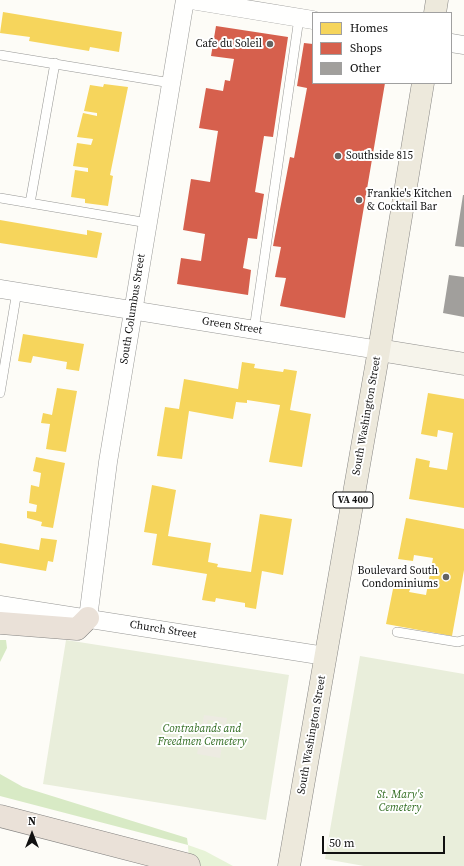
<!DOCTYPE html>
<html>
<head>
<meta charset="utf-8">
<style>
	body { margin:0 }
	#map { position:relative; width:464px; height:866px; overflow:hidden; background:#fdfcf7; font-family:"Source Serif 4",serif }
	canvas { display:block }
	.legend { position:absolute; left:312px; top:12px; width:140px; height:72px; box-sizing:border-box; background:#fff; border:1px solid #a0a0a0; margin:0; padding:5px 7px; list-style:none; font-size:12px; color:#111 }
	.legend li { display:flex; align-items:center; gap:8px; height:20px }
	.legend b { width:20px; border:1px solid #a0a0a0 }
	.north { position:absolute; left:12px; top:814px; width:40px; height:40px; -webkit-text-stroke:3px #fff; paint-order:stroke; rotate:0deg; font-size:11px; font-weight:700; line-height:16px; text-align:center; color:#111 }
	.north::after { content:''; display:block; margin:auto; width:14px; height:18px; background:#111; clip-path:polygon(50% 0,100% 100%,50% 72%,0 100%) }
	.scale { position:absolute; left:322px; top:836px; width:123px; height:18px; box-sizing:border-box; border:2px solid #111; border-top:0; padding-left:5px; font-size:12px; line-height:14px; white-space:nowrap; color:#111; -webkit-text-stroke:3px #fff; paint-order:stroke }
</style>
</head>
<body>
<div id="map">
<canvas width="464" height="866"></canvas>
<ul class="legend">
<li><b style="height:11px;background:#f6d55c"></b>Homes</li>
<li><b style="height:11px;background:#d6604d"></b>Shops</li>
<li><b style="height:11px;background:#a19f9c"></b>Other</li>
</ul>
<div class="north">N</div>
<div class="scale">50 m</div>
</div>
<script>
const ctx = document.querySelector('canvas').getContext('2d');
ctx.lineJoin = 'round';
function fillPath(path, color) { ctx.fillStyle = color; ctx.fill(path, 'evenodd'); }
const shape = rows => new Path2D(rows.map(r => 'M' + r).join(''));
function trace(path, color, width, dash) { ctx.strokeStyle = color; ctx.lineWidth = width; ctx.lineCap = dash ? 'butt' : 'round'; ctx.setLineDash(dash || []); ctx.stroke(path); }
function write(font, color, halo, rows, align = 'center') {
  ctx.font = font + ' "Source Serif 4",serif'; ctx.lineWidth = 4; ctx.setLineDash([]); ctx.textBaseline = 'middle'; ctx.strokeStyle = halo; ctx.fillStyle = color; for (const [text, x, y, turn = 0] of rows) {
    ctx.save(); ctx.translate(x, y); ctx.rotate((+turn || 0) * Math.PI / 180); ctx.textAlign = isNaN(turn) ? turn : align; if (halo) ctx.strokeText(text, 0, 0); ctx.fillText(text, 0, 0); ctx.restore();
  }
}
fillPath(shape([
	[188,845,205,851,233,866,189,866]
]), '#e7f3d7');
fillPath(shape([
	[0,640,6,640,7,648,0,662],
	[0,774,23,787,187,838,188,845,0,796]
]), '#d8eac5');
fillPath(shape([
	[66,640,289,675,266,820,43,784],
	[360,656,464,674,464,866,364,866,325,859]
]), '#e9eedb');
fillPath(shape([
	[204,715,227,718,220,758,197,754],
	[208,720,222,722,219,738,205,736]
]), '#edebe2');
fillPath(shape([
	[3,12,122,32,119,52,90,47,89,51,29,41,30,37,0,33],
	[104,84,128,87,110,175,113,176,108,206,85,203,85,199,71,197,75,170,88,172,88,168,73,166,77,143,91,145,93,139,77,137,83,113,97,116,97,113,84,111,90,85,103,87],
	[0,220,87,235,87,230,102,233,97,258,0,243],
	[23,334,84,344,79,371,66,369,67,362,33,356,31,363,18,361],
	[242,362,255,364,254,368,283,372,284,369,297,371,290,410,311,414,302,467,269,462,280,405,247,400,247,403,236,402,233,419,189,411,182,459,157,456,165,407,179,409,184,379,238,389],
	[57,388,77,391,66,452,46,449,50,424,41,423,43,413,52,415],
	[428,393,464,399,464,508,409,499,416,458,430,461,429,467,447,470,453,433,438,430,437,437,421,434],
	[36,457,65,463,53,528,41,526,42,522,27,518,27,511,36,512,37,505,29,503,31,485,39,487,41,473,33,471],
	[152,485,176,490,168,536,211,543,208,562,218,564,217,567,251,572,260,514,292,519,283,575,262,571,256,609,245,607,245,603,216,598,215,602,202,600,207,574,152,565,157,534,144,532],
	[406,518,464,529,464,570,452,636,386,624,394,584,411,587,409,592,426,595,433,558,414,555,413,561,398,559],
	[41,538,57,540,53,562,48,561,46,571,0,563,0,543,39,550]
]), '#f6d55c');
fillPath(shape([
	[216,26,288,37,273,137,264,136,255,192,264,194,257,239,248,238,243,268,251,270,248,295,177,284,181,258,201,261,205,234,183,230,191,179,210,182,218,131,199,128,206,88,223,91,225,80,230,81,234,59,211,56],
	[304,43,313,44,313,83,385,83,345,318,280,306,286,278,275,277,281,247,273,246,290,157,294,158,307,88,297,86]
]), '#d6604d');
fillPath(shape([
	[463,195,464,195,464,247,455,246],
	[449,275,464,277,464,317,443,313]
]), '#a19f9c');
const lane = shape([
	[0,55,171,83],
	[0,198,148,223],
	[30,203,55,63],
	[254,330,299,18],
	[0,393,17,291],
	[397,632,458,642,464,640]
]);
const street = shape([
	[191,0,313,20],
	[451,43,464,45],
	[0,289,379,350],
	[0,605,325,656],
	[88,618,108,462,185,0]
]);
const secondary = shape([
	[379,350,464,364]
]);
const primary = shape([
	[435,13,437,0],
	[289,866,379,350,423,83]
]);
const highway = shape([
	[0,623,77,629,88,618],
	[0,816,189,865]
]);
trace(lane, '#979795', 10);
trace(street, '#979795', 19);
trace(secondary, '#8e8d8b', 23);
trace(primary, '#858482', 23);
trace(highway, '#858482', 23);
trace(lane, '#fffffe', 9);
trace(street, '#fffffe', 18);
trace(secondary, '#f6f4eb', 22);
trace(primary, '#ede9dc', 22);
trace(highway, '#eae1d8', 22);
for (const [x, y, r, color] of [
	[270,44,4,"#646362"],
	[338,156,4,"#646362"],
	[359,200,4,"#646362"],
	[446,577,4,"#646362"]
]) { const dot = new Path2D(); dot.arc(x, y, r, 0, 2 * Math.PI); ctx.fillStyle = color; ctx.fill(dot); trace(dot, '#fff', 1.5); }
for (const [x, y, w] of [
	[353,500,40]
]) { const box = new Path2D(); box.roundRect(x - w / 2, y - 8, w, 16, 3); ctx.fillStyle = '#fff'; ctx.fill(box); trace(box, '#111', 1); }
write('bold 10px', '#111', null, [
	["VA 400",353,500]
]);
write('11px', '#111', '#fff', [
	["Cafe du Soleil",262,44],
	["Southside 815",346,156,"left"],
	["Frankie's Kitchen",367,194,"left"],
	["& Cocktail Bar",367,207,"left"],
	["Boulevard South",438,571],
	["Condominiums",438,584]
], 'right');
write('11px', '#111', '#fff', [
	["South Columbus Street",133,309,-81],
	["Green Street",232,326,9],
	["South Washington Street",367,416,-80],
	["Church Street",163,630,9],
	["South Washington Street",312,735,-80]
]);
write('italic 11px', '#2f6b1f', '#fff', [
	["Contrabands and",202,729],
	["Freedmen Cemetery",202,742],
	["St. Mary's",400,795],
	["Cemetery",400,808]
]);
</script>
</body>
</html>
